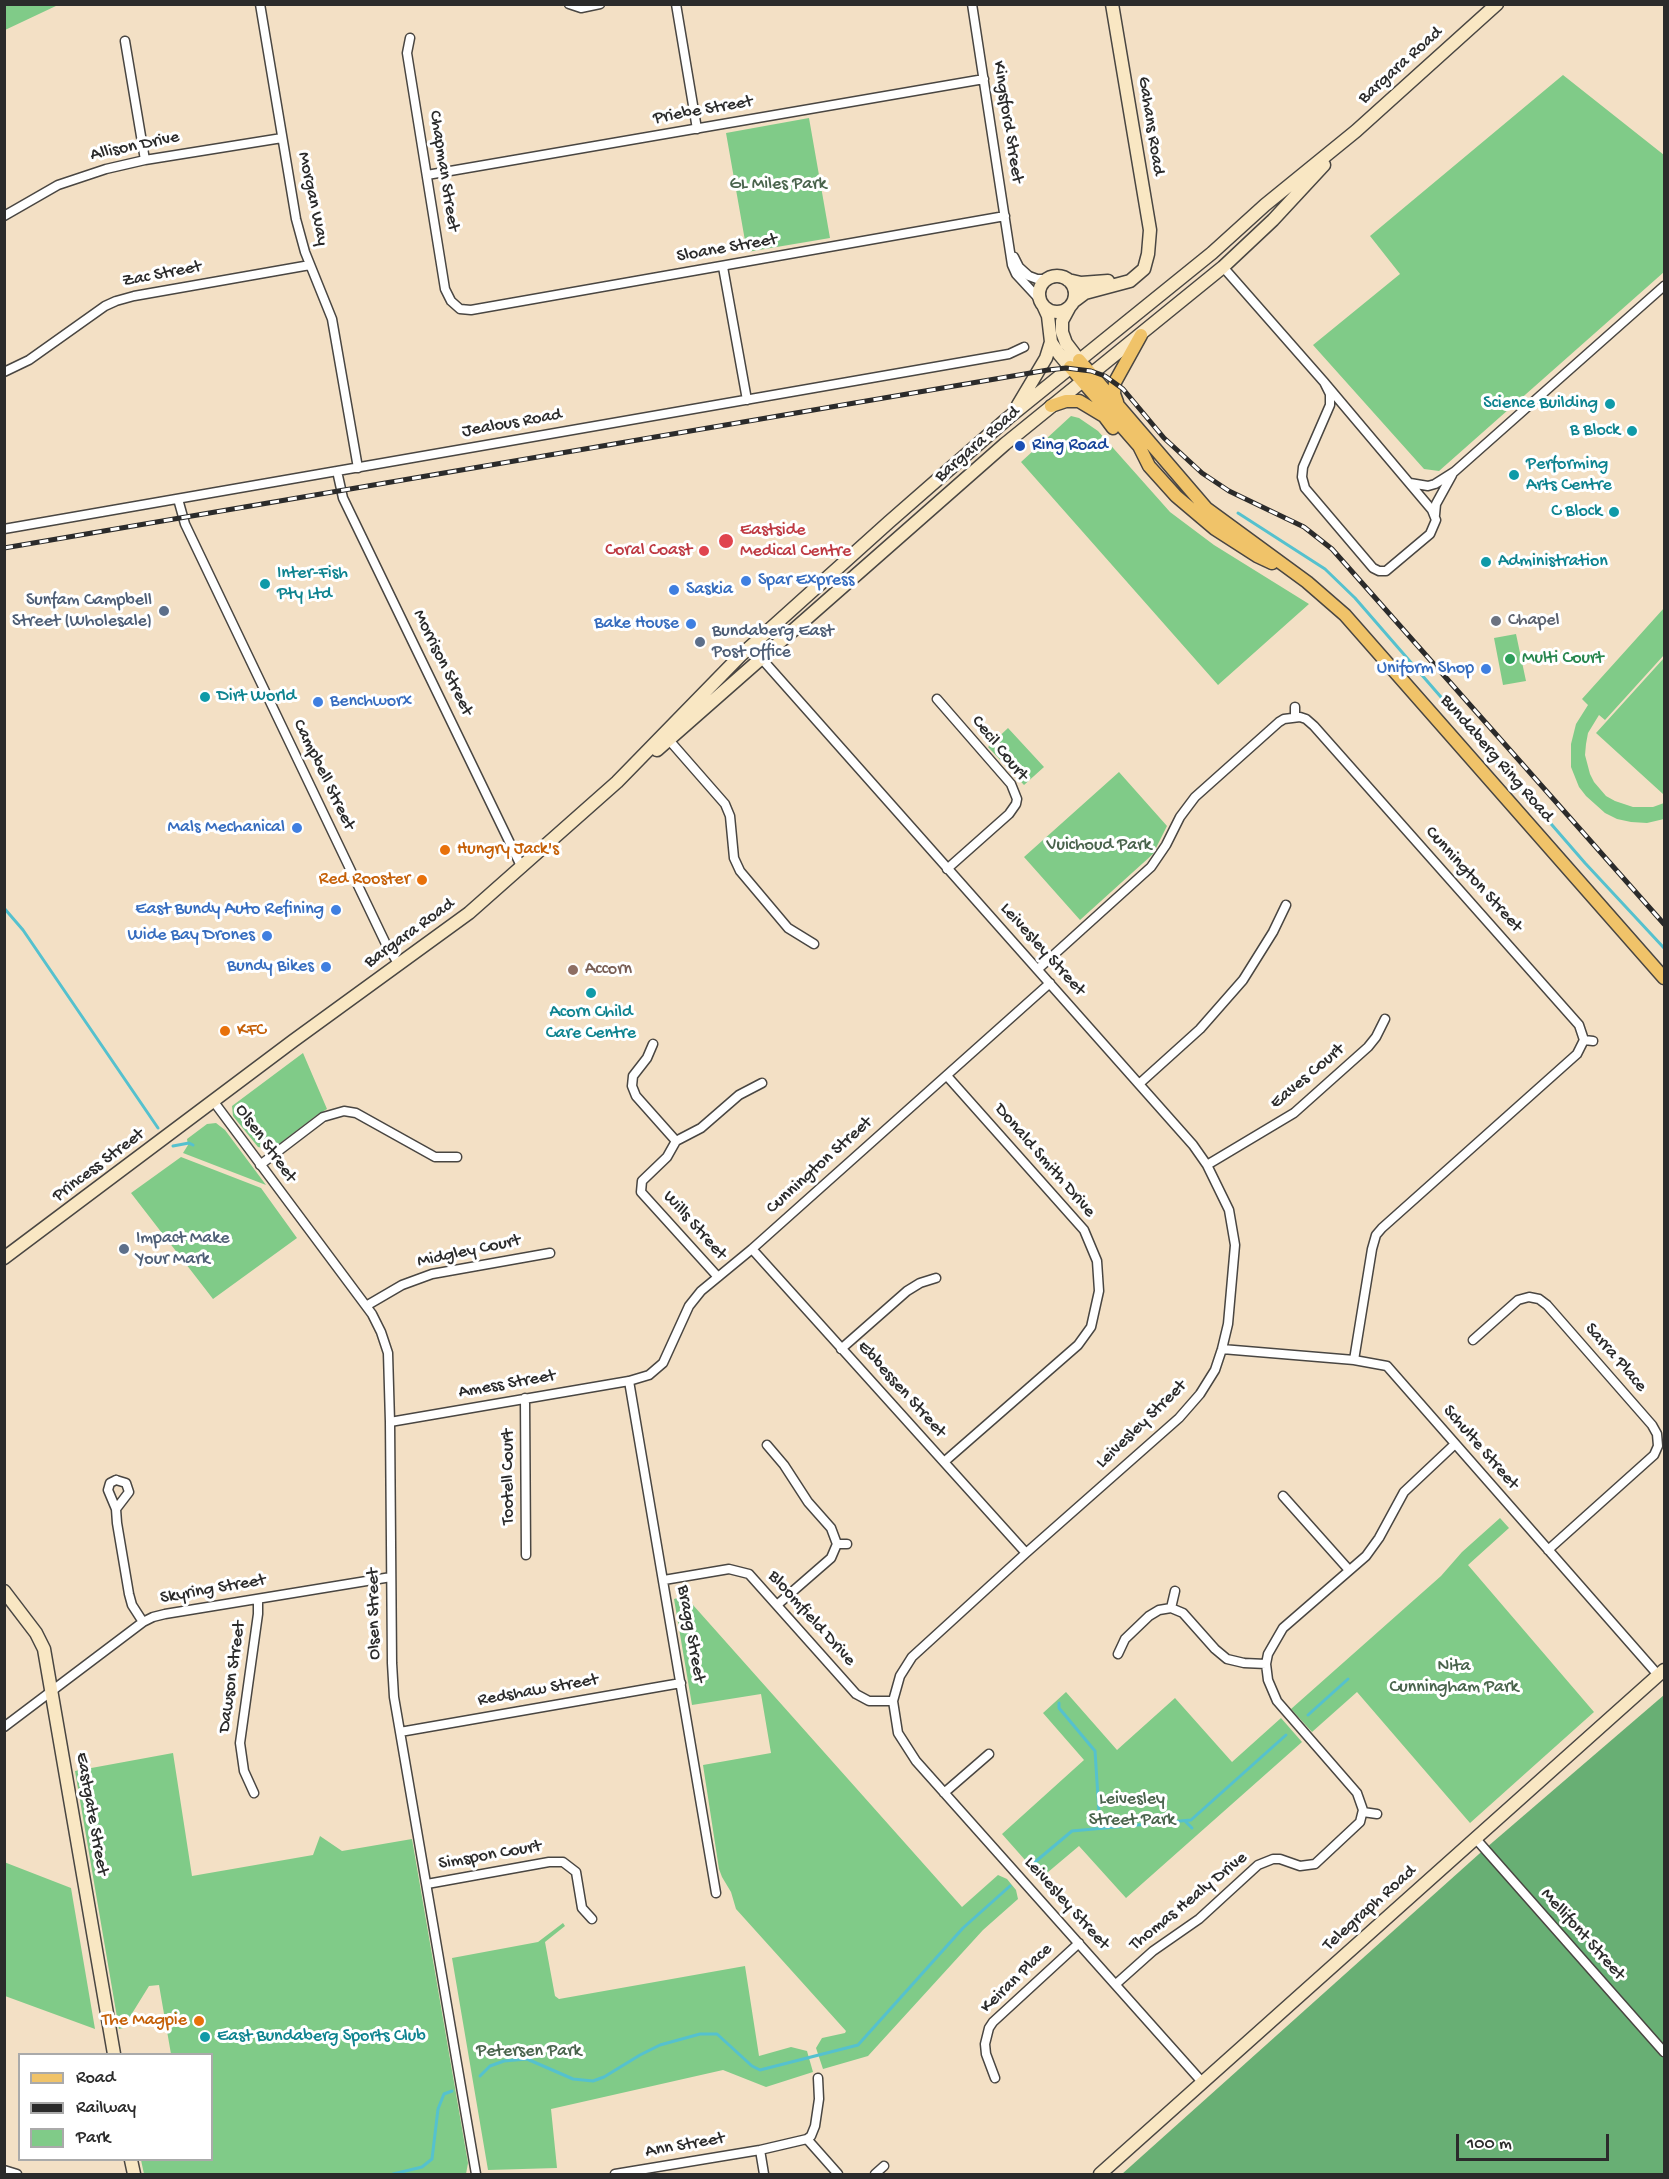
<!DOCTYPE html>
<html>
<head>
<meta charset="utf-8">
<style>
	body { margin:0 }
	#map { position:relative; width:1669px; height:2179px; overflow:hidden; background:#f3e0c5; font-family:"Gochi Hand",sans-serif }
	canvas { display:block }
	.frame { position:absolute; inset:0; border:6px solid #2b2b2b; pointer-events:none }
	.legend { position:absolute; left:18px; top:2053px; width:195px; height:108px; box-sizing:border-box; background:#fff; border:2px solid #aaa; margin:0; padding:8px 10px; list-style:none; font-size:18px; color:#2b2b2b }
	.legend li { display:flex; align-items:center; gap:12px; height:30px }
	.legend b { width:30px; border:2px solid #aaa }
	.scale { position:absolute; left:1456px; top:2134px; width:153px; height:27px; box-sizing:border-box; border:3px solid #2b2b2b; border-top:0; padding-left:8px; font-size:18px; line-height:21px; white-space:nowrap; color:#2b2b2b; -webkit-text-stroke:4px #fff; paint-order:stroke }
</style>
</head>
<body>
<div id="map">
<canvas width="1669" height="2179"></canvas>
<div class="frame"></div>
<ul class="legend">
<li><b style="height:8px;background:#f0c369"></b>Road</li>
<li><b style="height:8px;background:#2b2b2b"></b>Railway</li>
<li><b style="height:16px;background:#80cb88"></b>Park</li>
</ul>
<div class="scale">100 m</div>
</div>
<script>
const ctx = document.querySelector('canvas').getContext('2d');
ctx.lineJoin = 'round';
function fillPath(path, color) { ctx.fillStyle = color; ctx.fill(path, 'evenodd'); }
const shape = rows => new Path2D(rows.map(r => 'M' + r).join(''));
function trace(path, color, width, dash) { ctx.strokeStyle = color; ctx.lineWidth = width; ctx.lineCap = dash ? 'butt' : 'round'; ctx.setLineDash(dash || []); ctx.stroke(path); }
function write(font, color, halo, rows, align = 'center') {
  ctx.font = font + ' "Gochi Hand",sans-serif'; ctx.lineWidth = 6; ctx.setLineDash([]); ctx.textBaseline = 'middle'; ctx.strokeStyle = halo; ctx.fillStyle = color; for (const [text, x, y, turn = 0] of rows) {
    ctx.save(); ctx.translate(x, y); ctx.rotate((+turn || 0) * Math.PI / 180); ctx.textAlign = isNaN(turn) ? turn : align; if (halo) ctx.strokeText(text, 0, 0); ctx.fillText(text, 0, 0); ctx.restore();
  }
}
fillPath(shape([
	[5,4,58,4,58,5,5,30],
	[1563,75,1664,155,1664,272,1439,471,1424,469,1313,345,1400,274,1370,236],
	[809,118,830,238,747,252,726,133],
	[1071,416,1079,418,1098,431,1170,512,1214,545,1309,604,1218,685,1021,462],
	[1664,608,1664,655,1605,720,1599,715,1588,733,1586,744,1585,755,1590,774,1594,782,1606,796,1615,801,1633,807,1653,807,1664,803,1664,819,1647,823,1631,822,1617,819,1605,813,1586,796,1579,787,1571,767,1571,744,1576,724,1588,705,1582,699],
	[1516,634,1526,681,1503,685,1494,638],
	[1664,658,1664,792,1663,794,1596,733],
	[1008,728,1044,767,1024,785,988,747],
	[1119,772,1167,826,1153,854,1080,920,1024,857],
	[303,1053,327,1109,317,1115,275,1147,268,1149,258,1147,233,1116,232,1106],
	[216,1123,225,1130,266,1185,183,1153,188,1145,187,1139,207,1124],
	[181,1157,261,1188,297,1238,213,1299,131,1193],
	[1500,1518,1509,1528,1468,1565,1594,1712,1470,1823,1357,1692,1312,1732,1291,1709,1441,1576,1462,1552],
	[685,1596,962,1907,998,1875,1007,1879,1016,1890,1018,1899,983,1930,868,2056,823,2069,816,2048,822,2038,845,2033,846,2031,736,1909,731,1892,722,1877,719,1869,703,1765,771,1753,761,1694,692,1705,674,1599],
	[1066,1692,1117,1750,1175,1698,1232,1762,1281,1718,1302,1742,1126,1898,1079,1846,1041,1878,1002,1834,1084,1760,1043,1713],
	[173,1753,192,1876,313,1855,320,1836,342,1851,412,1839,468,2163,466,2174,144,2174,141,2160,212,2160,212,2054,171,2054,159,1985,149,1986,123,2028,119,2029,75,1771],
	[4,1862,71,1888,95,2029,5,1996],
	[563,1923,565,1926,545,1942,555,1996,559,1999,745,1966,759,2056,791,2047,807,2051,813,2072,766,2087,723,2070,551,2109,557,2168,488,2170,452,1958,538,1942]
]), '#80cb88');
fillPath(shape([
	[1664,1695,1664,2174,1122,2174,1479,1854]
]), '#68af74');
trace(shape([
	[1238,513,1325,569,1355,598,1585,863,1664,948],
	[4,908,23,930,158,1128],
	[173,1146,189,1143,193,1145],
	[1059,1703,1059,1708,1095,1751,1100,1828],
	[1308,1715,1348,1679],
	[1185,1821,1192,1828],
	[1029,1867,1072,1831,1191,1820,1286,1735],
	[480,2076,490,2066,504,2061,527,2059,573,2079,593,2081,604,2077,640,2055,660,2045,700,2034,717,2034,752,2066,760,2070,858,2045,963,1928,1010,1886],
	[393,2174,422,2167,432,2159,438,2109,444,2094,452,2091]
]), '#55c1ce', 3);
const street = shape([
	[260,4,296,219,305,252,332,319,358,468],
	[569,4,581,8,600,4],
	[676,4,697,129],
	[972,4,1012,265,1016,274,1041,301],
	[410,38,407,53,445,289,451,301,460,309,471,310,1005,216],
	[125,41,145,160],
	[427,175,984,79],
	[4,216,58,185,106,169,145,160,282,138],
	[1014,257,1019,267,1029,276,1037,279,1048,279],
	[723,267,747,400],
	[1223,267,1324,382,1432,510,1436,520,1430,534,1386,571,1379,571,1373,568,1305,488,1302,477,1303,467,1330,405,1330,394,1324,382],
	[4,372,29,360,105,306,116,301,134,296,310,265],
	[337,471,343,498,522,868],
	[1410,483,1428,486,1435,484,1454,472,1664,286],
	[178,499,185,524,385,942,399,965],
	[1435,515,1436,504,1452,475],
	[4,529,1009,354,1024,347],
	[761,658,1193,1145,1207,1165,1229,1210,1235,1245,1228,1324,1222,1349,1215,1370,1200,1394,1179,1418,1026,1553,912,1657,900,1676,893,1701,898,1733,916,1761,1203,2083],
	[937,699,1011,784,1017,799,1016,804,1009,814,947,869],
	[1295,707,1295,717],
	[669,740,725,804,730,816,734,858,740,871,788,928,814,944],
	[1038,969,1151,867,1166,845,1180,817,1195,797,1279,722,1284,719,1300,717,1306,719,1314,726,1579,1025,1584,1040,1577,1054,1382,1228,1376,1235,1372,1249,1354,1360],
	[1584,1040,1593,1041],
	[653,1044,647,1058,633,1076,632,1086,636,1096,676,1141],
	[1139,1084,1200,1029,1243,980,1273,932,1286,905],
	[214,1102,372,1314,381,1332,388,1353,390,1422,392,1663,394,1697,476,2174],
	[676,1141,667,1157,642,1181,641,1192,718,1277],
	[676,1141,701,1128,739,1095,762,1083],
	[260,1165,323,1117,344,1111,356,1113,435,1157,457,1157],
	[1207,1165,1294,1113,1368,1047,1376,1037,1385,1019],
	[752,1249,1026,1553],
	[366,1306,402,1285,432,1274,550,1253],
	[1473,1340,1518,1300,1529,1297,1539,1299,1547,1305,1652,1425,1657,1434,1658,1446,1654,1455,1548,1550],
	[841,1349,907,1291,920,1283,936,1278],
	[1222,1349,1354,1360,1387,1366,1659,1676],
	[629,1381,716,1893],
	[525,1398,526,1555],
	[390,1422,629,1381,649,1375,663,1363,689,1306,701,1291,752,1249,1050,983],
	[767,1445,784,1465,808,1502,831,1528,837,1544,831,1558,777,1605],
	[944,1462,1078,1345,1091,1327,1099,1291,1097,1261,1084,1230,947,1076],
	[116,1480,126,1483,129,1492,116,1509,108,1490,110,1483,116,1480],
	[1283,1496,1349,1570],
	[116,1509,117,1523,129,1594,132,1605,143,1622],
	[837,1544,847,1544],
	[664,1580,729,1569,749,1574,856,1694,869,1701,893,1701],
	[1171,1608,1175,1591],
	[1118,1654,1125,1639,1149,1616,1159,1610,1171,1608,1183,1613,1215,1649,1227,1659,1244,1663,1266,1664],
	[4,1727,143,1622,153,1617,165,1614,391,1577],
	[400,1732,681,1683],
	[254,1793,244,1771,240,1743,258,1614,258,1599],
	[944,1793,989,1754],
	[1363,1812,1377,1814],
	[1476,1839,1664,2052],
	[427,1884,549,1862,563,1862,576,1872,582,1908,592,1919],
	[1116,1984,1153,1951,1199,1919,1258,1865,1273,1859,1280,1859,1300,1866,1315,1864,1360,1822,1363,1810,1357,1793,1277,1701,1268,1680,1266,1664,1268,1654,1283,1628,1366,1556,1379,1538,1404,1492,1455,1444],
	[995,2078,986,2054,985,2044,989,2028,993,2022,1079,1943],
	[807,2139,838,2174],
	[760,2150,764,2174],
	[4,2170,17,2174],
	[615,2174,760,2150,807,2139,811,2136,815,2126,819,2099,818,2078],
	[875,2174,884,2166]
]);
const secondary = shape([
	'1039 294a18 18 0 1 1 36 0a18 18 0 1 1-36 0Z',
	[1068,280,1081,283,1108,281],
	[1073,302,1085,293,1130,281,1144,269,1148,254,1150,230,1112,4],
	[1043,305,1048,316,1051,342,1059,354,1070,367],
	[1069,308,1062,321,1062,332,1066,343,1079,360],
	[1018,405,1046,358,1051,342],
	[657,750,1005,444,1223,267,1273,220,1324,165],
	[4,1258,293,1041,469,913,617,782,740,656,889,522,1008,418,1212,253,1265,205,1356,131,1497,4],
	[4,1591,36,1633,44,1649,114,2054],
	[131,2160,134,2174],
	[1100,2174,1664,1670]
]);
const primary = shape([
	[1079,360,1206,508,1307,582,1345,615,1664,978],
	[1070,367,1139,446,1149,466,1176,496,1215,529,1257,556,1272,563],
	[1117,402,1114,394,1115,382,1141,335],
	[1051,406,1066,401,1079,401,1104,416,1113,428]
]);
trace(street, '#494642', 11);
trace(secondary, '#494642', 15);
trace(primary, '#494642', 15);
trace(street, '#fff', 8);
trace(secondary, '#f9e7c3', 12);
trace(primary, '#f0c369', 12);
const rail = shape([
	[4,548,1048,370,1066,368,1091,371,1105,376,1123,389,1164,438,1202,473,1229,491,1304,527,1332,549,1664,924]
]);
trace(rail, '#2b2b2b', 5);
trace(rail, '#fff', 3, [9]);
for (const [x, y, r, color] of [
	[1610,404,6,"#0f9aa8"],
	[1632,431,6,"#0f9aa8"],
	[1020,446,6,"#1a4fb4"],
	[1514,475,6,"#0f9aa8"],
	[1614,512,6,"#0f9aa8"],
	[726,541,8,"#e0444e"],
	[704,551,6,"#e0444e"],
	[1486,562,6,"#0f9aa8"],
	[746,581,6,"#3f7fe0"],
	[265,584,6,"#0f9aa8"],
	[674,590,6,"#3f7fe0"],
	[164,611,6,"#5c6f8a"],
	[1496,621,6,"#6b7280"],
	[691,624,6,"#3f7fe0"],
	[700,642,6,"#5c6f8a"],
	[1510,659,6,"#2e9e5b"],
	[1486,669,6,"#3f7fe0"],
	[205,697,6,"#0f9aa8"],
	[318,702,6,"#3f7fe0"],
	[297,828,6,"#3f7fe0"],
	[445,850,6,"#e8710a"],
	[422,880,6,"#e8710a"],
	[336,910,6,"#3f7fe0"],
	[267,936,6,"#3f7fe0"],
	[326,967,6,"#3f7fe0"],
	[573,970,6,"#8d6e63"],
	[591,993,6,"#0f9aa8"],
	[225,1031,6,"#e8710a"],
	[124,1249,6,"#5c6f8a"],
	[199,2021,6,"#e8710a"],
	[205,2037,6,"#0f9aa8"]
]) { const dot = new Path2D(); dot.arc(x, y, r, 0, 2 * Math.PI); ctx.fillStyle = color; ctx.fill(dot); trace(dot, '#fff', 2); }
write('18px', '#2b2b2b', '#fff', [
	["Bargara Road",1401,66,-42],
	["Priebe Street",703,111,-10],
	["Kingsford Street",1007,122,81],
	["Gahans Road",1150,126,81],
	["Allison Drive",135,147,-12],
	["Chapman Street",443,171,81],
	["Morgan Way",312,199,78],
	["Sloane Street",727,249,-10],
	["Zac Street",162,275,-11],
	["Jealous Road",512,424,-10],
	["Bargara Road",978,445,-41],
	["Morrison Street",442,663,64],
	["Cecil Court",999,749,51],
	["Bundaberg Ring Road",1496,759,49],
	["Campbell Street",323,775,64],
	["Cunnington Street",1473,880,48],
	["Bargara Road",410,934,-36],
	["Leivesley Street",1042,950,48],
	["Eaves Court",1308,1077,-40],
	["Olsen Street",265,1144,54],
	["Donald Smith Drive",1044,1161,49],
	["Princess Street",99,1166,-37],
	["Cunnington Street",820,1166,-42],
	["Wills Street",694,1226,48],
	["Midgley Court",469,1252,-12],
	["Sarra Place",1615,1358,49],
	["Amess Street",507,1385,-10],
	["Ebbessen Street",901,1390,48],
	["Leivesley Street",1142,1425,-44],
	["Schulte Street",1480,1448,49],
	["Tootell Court",509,1477,-90],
	["Skyring Street",213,1590,-10],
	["Olsen Street",375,1614,-91],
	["Bloomfield Drive",811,1619,48],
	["Bragg Street",690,1634,80],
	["Dawson Street",233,1677,-82],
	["Redshaw Street",538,1691,-10],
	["Eastgate Street",91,1814,80],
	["Simspon Court",490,1856,-10],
	["Thomas Healy Drive",1189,1902,-39],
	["Leivesley Street",1066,1904,48],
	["Telegraph Road",1370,1909,-42],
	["Mellifont Street",1582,1935,48],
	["Keiran Place",1017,1979,-44],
	["Ann Street",685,2146,-10]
]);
write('18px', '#49634c', '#fff', [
	["GL Miles Park",778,185],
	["Vuichoud Park",1099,846],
	["Nita",1454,1667],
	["Cunningham Park",1454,1688],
	["Leivesley",1132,1800],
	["Street Park",1132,1821],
	["Petersen Park",529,2052]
]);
write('18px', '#0d838f', '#fff', [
	["Science Building",1598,404,"right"],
	["B Block",1620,431,"right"],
	["Performing",1526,465],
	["Arts Centre",1526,486],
	["C Block",1602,512,"right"],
	["Administration",1498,562],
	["Inter-Fish",277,574],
	["Pty Ltd",277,595],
	["Dirt World",217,697],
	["Acorn Child",591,1013,"center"],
	["Care Centre",591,1034,"center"],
	["East Bundaberg Sports Club",217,2037]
], 'left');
write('18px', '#164399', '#fff', [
	["Ring Road",1032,446]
], 'left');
write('18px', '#be3a42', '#fff', [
	["Eastside",740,531],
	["Medical Centre",740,552],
	["Coral Coast",692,551,"right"]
], 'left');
write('18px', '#366cbe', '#fff', [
	["Spar Express",758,581,"left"],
	["Saskia",686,590,"left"],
	["Bake House",679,624],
	["Uniform Shop",1474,669],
	["Benchworx",330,702,"left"],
	["Mals Mechanical",285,828],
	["East Bundy Auto Refining",324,910],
	["Wide Bay Drones",255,936],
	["Bundy Bikes",314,967]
], 'right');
write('18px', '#4e5e75', '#fff', [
	["Sunfam Campbell",152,601,"right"],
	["Street (Wholesale)",152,622,"right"],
	["Bundaberg East",712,632],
	["Post Office",712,653],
	["Impact Make",136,1239],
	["Your Mark",136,1260]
], 'left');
write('18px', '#5b616d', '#fff', [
	["Chapel",1508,621]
], 'left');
write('18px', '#27864d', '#fff', [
	["Multi Court",1522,659]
], 'left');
write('18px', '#c56008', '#fff', [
	["Hungry Jack's",457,850],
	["Red Rooster",410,880,"right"],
	["KFC",237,1031],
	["The Magpie",187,2021,"right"]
], 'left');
write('18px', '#785e54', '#fff', [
	["Accorn",585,970]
], 'left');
</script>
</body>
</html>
